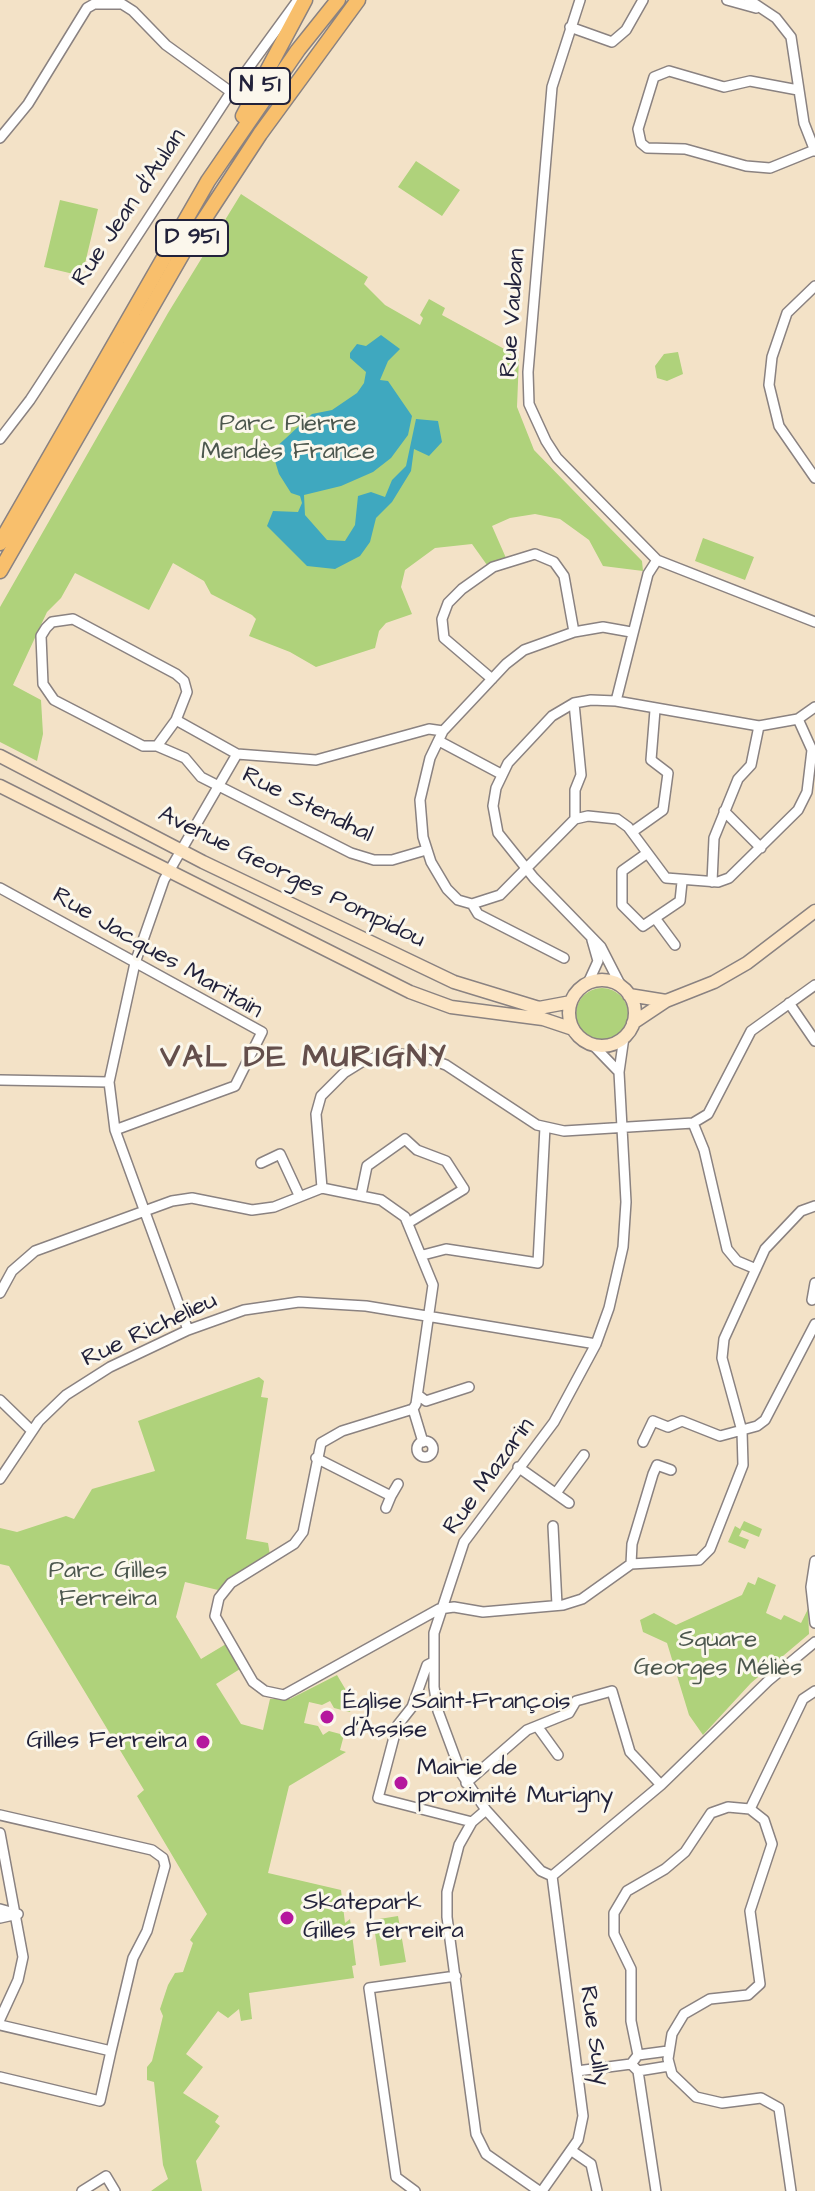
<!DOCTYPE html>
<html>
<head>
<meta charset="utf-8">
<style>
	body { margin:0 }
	canvas { display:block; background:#f3e2c7 }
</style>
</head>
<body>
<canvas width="815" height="2191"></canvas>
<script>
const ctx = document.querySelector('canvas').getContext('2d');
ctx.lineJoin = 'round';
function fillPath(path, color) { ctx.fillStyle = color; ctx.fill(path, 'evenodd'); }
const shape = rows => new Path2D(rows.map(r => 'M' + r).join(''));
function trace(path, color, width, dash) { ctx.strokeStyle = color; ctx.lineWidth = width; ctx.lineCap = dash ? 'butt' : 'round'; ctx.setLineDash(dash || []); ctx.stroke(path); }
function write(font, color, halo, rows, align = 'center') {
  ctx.font = font + ' "Architects Daughter",sans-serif'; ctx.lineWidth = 6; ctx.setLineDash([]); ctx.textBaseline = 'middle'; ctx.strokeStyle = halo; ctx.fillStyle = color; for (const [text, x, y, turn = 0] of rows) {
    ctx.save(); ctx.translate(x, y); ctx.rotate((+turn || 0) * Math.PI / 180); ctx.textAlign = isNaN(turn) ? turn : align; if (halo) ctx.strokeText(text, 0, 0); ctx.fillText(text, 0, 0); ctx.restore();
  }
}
fillPath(shape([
	[416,161,460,190,442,216,398,187],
	[241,194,368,277,364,284,385,305,420,325,423,318,420,315,429,299,445,308,442,315,519,357,517,407,534,450,642,561,643,571,603,566,589,540,560,519,535,514,510,518,492,526,506,558,487,565,472,544,435,548,405,570,401,587,412,614,386,623,379,631,375,648,316,667,290,652,249,636,256,619,252,615,211,594,204,581,173,563,149,610,75,573,61,598,47,612,13,685,41,700,43,734,37,761,0,742,0,607,168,313],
	[60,200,98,209,82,276,44,267],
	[678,352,683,374,667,381,657,378,655,366,664,354],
	[703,538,754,557,745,580,695,561],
	'576 1014a26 26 0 1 1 52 0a26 26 0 1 1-52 0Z',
	[259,1377,264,1381,261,1397,268,1398,246,1539,268,1543,270,1555,227,1580,218,1590,185,1582,176,1617,201,1659,226,1644,240,1669,216,1684,241,1724,263,1730,270,1699,290,1699,337,1675,353,1702,350,1712,334,1708,330,1701,322,1705,309,1702,304,1723,318,1726,323,1735,329,1731,344,1735,340,1750,346,1752,289,1786,268,1873,341,1890,345,1923,350,1919,356,1965,352,1966,354,1978,249,1993,252,2019,241,2021,239,2009,228,2018,218,2011,186,2054,203,2067,183,2093,219,2116,215,2122,220,2126,196,2161,202,2191,151,2191,168,2179,163,2165,154,2082,147,2080,147,2067,152,2061,163,2016,160,2009,168,1985,175,1973,183,1972,193,1943,190,1940,207,1914,137,1796,144,1790,9,1566,0,1564,0,1528,17,1532,66,1516,74,1519,92,1489,155,1471,138,1421],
	[744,1521,762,1529,759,1537,742,1530,739,1536,749,1540,745,1549,728,1542,735,1526,740,1529],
	[758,1577,776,1585,766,1613,781,1620,784,1615,801,1623,808,1609,809,1634,751,1683,703,1735,689,1715,667,1643,643,1632,640,1620,654,1613,676,1625,742,1595,748,1582,755,1585],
	[398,1916,406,1962,380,1966,373,1920]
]), '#afd27b');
fillPath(shape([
	[381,335,400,349,388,361,380,380,388,381,412,416,408,435,391,458,373,472,341,486,304,495,305,515,327,540,345,541,355,525,358,496,371,492,385,497,392,480,406,466,416,419,438,421,442,442,429,456,414,449,411,471,392,502,376,518,370,542,360,556,335,569,307,566,267,526,273,511,298,512,302,503,300,496,291,493,279,474,272,451,312,414,332,410,357,393,364,383,366,372,350,358,350,353,357,344,366,346]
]), '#3fa8bf');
const minor = shape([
	[580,0,552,87,528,372,529,404,546,441,557,458,657,560,815,622],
	[727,0,756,8],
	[749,0,776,18,791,37,804,123,815,151],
	[570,27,612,42,626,30,643,0],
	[798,90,750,81,724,87,669,71,654,77,638,129,641,143,647,148,685,149,746,166,770,168,812,151],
	[0,138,28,104,87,8,94,4,122,4,133,11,166,45,231,92],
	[815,286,787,313,772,357,769,385,779,426,815,478],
	[0,439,30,400,231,92,298,0],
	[631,632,603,627,574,632,524,650,506,664,443,731,430,758,420,800,423,837,431,862,447,889,458,900,472,904,500,895,575,819,588,816,617,819,628,827,666,878,718,882,729,878,798,810,807,792,812,750,798,719],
	[492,679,444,638,442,619,448,603,462,589,493,567,535,554,554,562,564,576,574,632],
	[616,701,648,574,657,560],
	[574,703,581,775,575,790,575,819],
	[176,720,187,692,184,681,176,674,73,619,52,622,46,628,41,636,43,684,54,700,143,746,157,746,176,720,237,754],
	[439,741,501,774],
	[157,746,185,758,201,777,351,853,374,860,392,860,426,850],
	[724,811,761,848],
	[632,832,663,810,668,773,651,760,655,710],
	[646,854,622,871,622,905,643,926,680,901,682,882],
	[712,882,714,838,738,779,751,765,759,726],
	[0,888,262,1032,235,1086,115,1130],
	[472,904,478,914,564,958],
	[655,918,675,945],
	[588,983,598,961,592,940],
	[621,986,601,947,534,878,498,833,493,806,496,788,508,763,552,716,574,703,591,700,616,701,759,726,798,719,815,707],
	[789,1003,815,1041],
	[592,1044,619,1072],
	[0,1080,109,1082],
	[693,1123,704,1150,727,1249,737,1261,756,1269],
	[261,1163,280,1154,299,1195],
	[322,1188,316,1114,321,1096,344,1073,365,1060,393,1054,419,1055,446,1065,537,1125,564,1131,693,1123,708,1114,751,1031,815,985],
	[361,1195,367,1166,405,1139,417,1150,446,1161,464,1189,408,1223],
	[423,1255,446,1249,538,1263,545,1127],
	[0,1293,12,1271,35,1251,172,1201,192,1198,252,1210,274,1207,322,1188,381,1200,405,1217,433,1285,416,1404,413,1409,342,1431,321,1443,303,1532,294,1544,231,1583,219,1598,215,1616,253,1682,265,1691,284,1695,439,1609,454,1607,483,1612,563,1605,582,1599,631,1564,699,1560,710,1549,743,1465,742,1431,722,1358,724,1339,765,1249,801,1211,815,1206],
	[812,1300,815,1283],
	[188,1330,115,1130,109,1082,135,963,164,880,237,754,316,760,429,729,443,731],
	[418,1395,426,1401,469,1387],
	[0,1400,32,1431],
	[413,1409,423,1442],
	'417 1449a8 8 0 1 1 16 0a8 8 0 1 1-16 0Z',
	[643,1442,653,1421,668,1427,682,1421,720,1436,757,1426,765,1420,815,1324],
	[316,1458,391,1496,398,1484],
	[518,1467,569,1503],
	[0,1479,39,1421,66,1395,110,1367,188,1330,244,1310,299,1302,366,1306,596,1344],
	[556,1493,584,1455],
	[386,1508,391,1496],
	[553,1526,557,1605],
	[815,1561,811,1587,815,1623],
	[631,1564,632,1544,653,1474,657,1465,671,1470],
	[433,1662,427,1665,412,1707,397,1726,378,1798,472,1822,486,1810],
	[537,1726,558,1755],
	[466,1783,527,1730,569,1713,576,1701,612,1691,630,1752,661,1785],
	[750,1809,803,1699,815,1691],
	[0,1815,152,1850,163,1858,165,1866,147,1931,133,1958,111,2051,0,2025],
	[472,1822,459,1845,447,1892,447,1917,476,2134,486,2154,539,2191],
	[0,1833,23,1957,18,1980,0,2019],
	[552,1876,541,1871,486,1810,461,1773,438,1711,434,1687,434,1633,464,1542,554,1422,596,1344,609,1308,623,1247,626,1202,619,1072,624,1037],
	[552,1876,661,1785,768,1681,815,1642],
	[0,1909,18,1914],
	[0,1918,18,1914],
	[668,2051,638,2055,631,2064,638,2071,669,2066],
	[638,2055,631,2021,631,1969,614,1934,614,1913,627,1891,665,1869,685,1852,711,1813,728,1807,750,1809,764,1820,772,1844,750,1911,760,1984,748,1995,710,1999,684,2014,672,2034,668,2059,672,2074,696,2097,722,2103,761,2098,779,2108,791,2191],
	[577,2071,631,2064],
	[638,2071,656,2191],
	[0,2077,100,2101,111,2051],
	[572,2151,591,2164,597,2191],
	[82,2191,106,2176,115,2191],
	[415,2191,396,2177,369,1988,456,1976],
	[542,2191,578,2140,583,2116,552,1876]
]);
const secondary = shape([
	[0,756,203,862,454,982,539,1008,571,1002],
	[0,786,410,992,451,1007,543,1019,573,1029],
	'569 1013a33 33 0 1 1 66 0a33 33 0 1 1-66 0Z',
	[629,995,666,1001],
	[633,1023,666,1001,714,982,747,963,815,911]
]);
const primary = shape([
	[243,116,305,0],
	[0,543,208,181,298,50,338,0],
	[0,571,188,244,260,134,358,0]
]);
trace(minor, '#8a8281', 12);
trace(secondary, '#8a8281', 15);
trace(primary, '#8a8281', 17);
trace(minor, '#fff', 9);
trace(secondary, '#fce5c4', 12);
trace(primary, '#f8bf6c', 14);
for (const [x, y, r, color] of [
	[327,1717,8,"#b5179e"],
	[203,1742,8,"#b5179e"],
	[401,1783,8,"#b5179e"],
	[287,1918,8,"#b5179e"]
]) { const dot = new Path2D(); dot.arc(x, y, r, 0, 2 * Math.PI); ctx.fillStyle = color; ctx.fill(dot); trace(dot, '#fbf7ec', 3); }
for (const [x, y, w] of [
	[260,86,60],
	[192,238,72]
]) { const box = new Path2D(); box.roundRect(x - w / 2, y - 18, w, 36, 6); ctx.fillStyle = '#fbf7ec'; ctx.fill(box); trace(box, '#22223b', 2); }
write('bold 22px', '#22223b', null, [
	["N 51",260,86],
	["D 951",192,238]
]);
write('24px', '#22223b', '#fbf7ec', [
	["Rue Jean d'Aulan",130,208,-56],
	["Rue Vauban",514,313,-86],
	["Rue Stendhal",307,806,26],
	["Avenue Georges Pompidou",291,878,26],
	["Rue Jacques Maritain",157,954,30],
	["Rue Richelieu",150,1331,-25],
	["Rue Mazarin",490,1477,-54],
	["Rue Sully",593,2036,82]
]);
write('24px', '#4c574e', '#fbf7ec', [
	["Parc Pierre",288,425],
	["Mendès France",288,453],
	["Parc Gilles",108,1572],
	["Ferreira",108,1600],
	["Square",718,1641],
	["Georges Méliès",718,1669]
]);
write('24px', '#22223b', '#fbf7ec', [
	["Église Saint-François",343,1703],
	["d'Assise",343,1731],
	["Gilles Ferreira",187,1742,"right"],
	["Mairie de",417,1769],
	["proximité Murigny",417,1797],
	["Skatepark",303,1904],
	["Gilles Ferreira",303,1932]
], 'left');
ctx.letterSpacing = '2px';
write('bold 32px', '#644f4c', '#fbf7ec', [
	["VAL DE MURIGNY",304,1059]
]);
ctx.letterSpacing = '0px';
</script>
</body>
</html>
